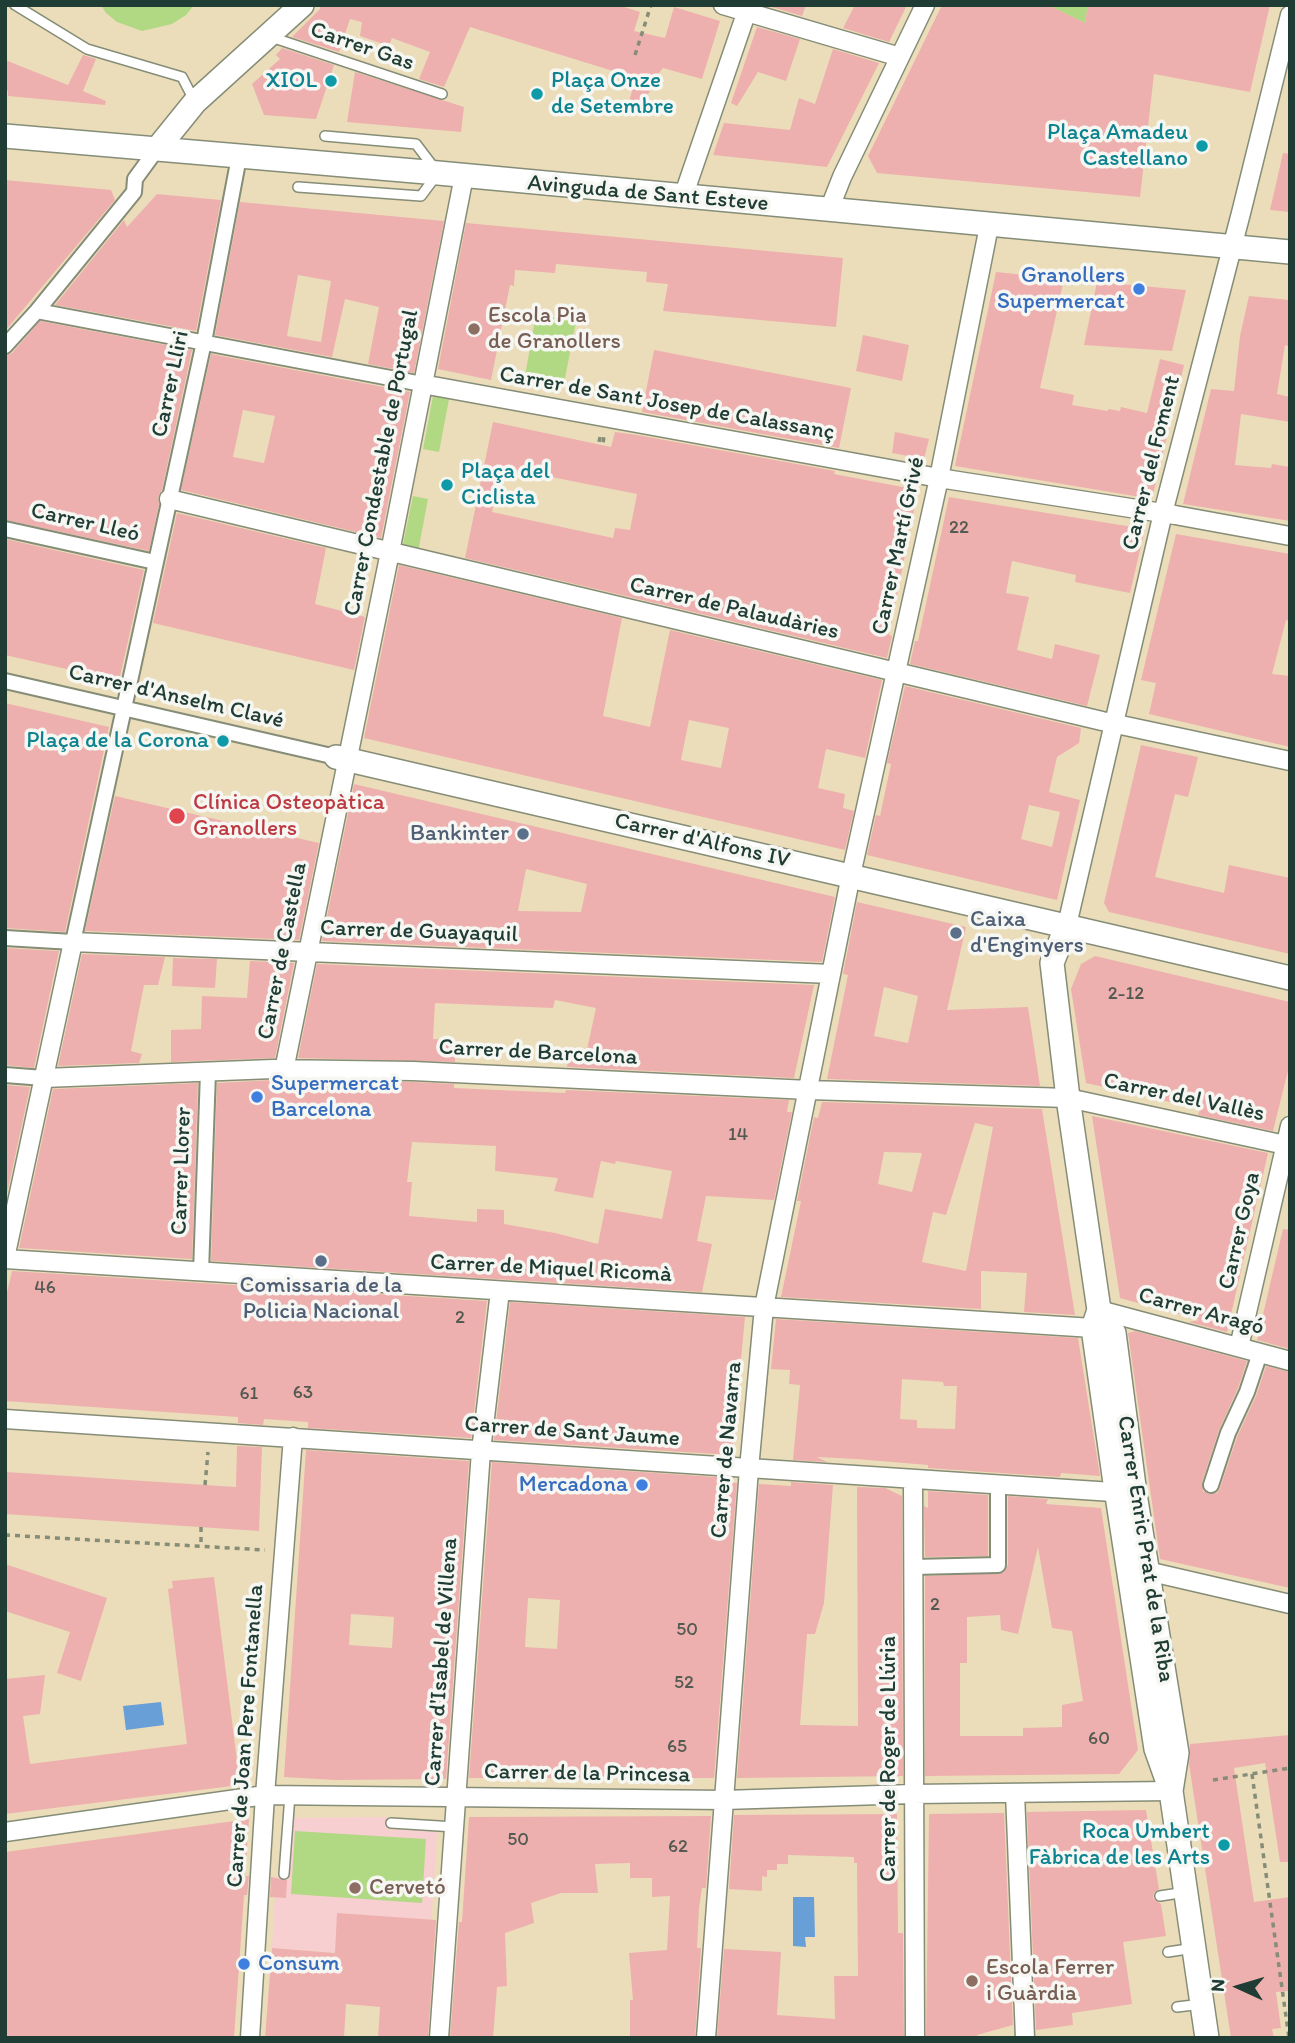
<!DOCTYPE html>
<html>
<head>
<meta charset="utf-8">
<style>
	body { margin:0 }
	#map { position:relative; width:1295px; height:2043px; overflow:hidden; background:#ebddba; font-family:Itim,sans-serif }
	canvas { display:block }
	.frame { position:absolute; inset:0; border:7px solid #1f3d34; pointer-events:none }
	.north { position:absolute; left:1204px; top:1952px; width:70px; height:70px; -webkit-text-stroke:5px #f6f6f2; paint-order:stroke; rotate:274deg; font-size:19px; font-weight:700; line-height:28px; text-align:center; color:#1f3d34 }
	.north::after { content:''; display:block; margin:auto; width:24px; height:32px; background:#1f3d34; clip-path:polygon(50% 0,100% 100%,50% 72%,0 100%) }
</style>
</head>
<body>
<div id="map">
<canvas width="1295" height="2043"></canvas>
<div class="frame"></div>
<div class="north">N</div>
</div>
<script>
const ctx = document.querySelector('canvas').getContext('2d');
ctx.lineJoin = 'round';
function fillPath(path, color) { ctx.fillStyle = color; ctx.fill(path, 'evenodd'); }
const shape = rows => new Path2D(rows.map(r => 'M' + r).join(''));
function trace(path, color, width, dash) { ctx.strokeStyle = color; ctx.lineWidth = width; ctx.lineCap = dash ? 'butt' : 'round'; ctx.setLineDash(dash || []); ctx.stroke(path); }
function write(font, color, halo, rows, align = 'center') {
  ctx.font = font + ' Itim,sans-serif'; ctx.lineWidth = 7; ctx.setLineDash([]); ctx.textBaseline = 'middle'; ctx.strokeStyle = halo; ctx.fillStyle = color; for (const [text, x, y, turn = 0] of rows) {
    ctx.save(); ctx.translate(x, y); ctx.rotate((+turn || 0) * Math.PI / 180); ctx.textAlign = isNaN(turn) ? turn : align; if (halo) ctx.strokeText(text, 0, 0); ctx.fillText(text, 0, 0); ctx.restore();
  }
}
fillPath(shape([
	[387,1817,387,1829,437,1832,429,1960,272,1948,276,1877,287,1877,292,1818]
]), '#f7cfd1');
fillPath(shape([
	[101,5,194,5,186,15,172,24,142,31,117,22,106,13],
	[1048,5,1088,5,1085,23],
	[536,314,576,322,564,383,525,376],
	[433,396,449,399,439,452,423,449],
	[413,496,428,499,418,552,402,549],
	[295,1831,426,1839,422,1903,291,1894]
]), '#b1d882');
fillPath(shape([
	[161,1702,164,1725,126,1730,123,1706],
	[793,1897,814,1897,815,1937,805,1937,806,1947,793,1946]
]), '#689fd6');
fillPath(shape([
	[320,5,618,5,640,12,634,31,665,38,674,7,720,21,702,79,663,68,654,79,649,93,627,108,636,78,470,27,444,87,419,79,430,52,392,38,389,46,360,36,362,22,350,19,339,52,292,37,320,9],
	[765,5,806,5,802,16],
	[855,5,907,5,889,42,843,28],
	[942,5,1048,5,1085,23,1088,5,1270,5,1250,92,1154,74,1140,197,877,173,868,156],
	[757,27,800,39,786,81,758,72,737,106,731,103],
	[282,48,334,65,316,119,264,115,252,84,280,59,276,55],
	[833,49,879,63,827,167,713,155,724,123,790,130,799,98,815,104],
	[83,55,96,59,83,91,106,101,105,105,8,96,8,91,5,90,5,60,68,85],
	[355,72,464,107,461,132,347,122],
	[1283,153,1290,154,1290,212,1270,210],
	[5,180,111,190,115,200,5,331],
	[157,194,221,200,196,331,55,305,124,220,127,227],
	[240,202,444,221,414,373,368,364,379,307,345,299,332,357,215,335],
	[298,275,331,281,321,342,287,336],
	[466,223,843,258,836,327,663,311,668,284,646,282,647,272,556,264,555,273,515,270,514,286,510,285,491,380,438,369],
	[996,272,1064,279,1040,388,1074,395,1072,405,1108,411,1108,409,1120,411,1121,407,1147,413,1160,359,1184,365,1152,499,955,466],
	[1097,282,1186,290,1172,351,1084,345],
	[1249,296,1290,300,1290,347,1285,345,1277,394,1290,397,1290,422,1241,414,1235,465,1271,468,1272,464,1290,467,1290,521,1183,504,1211,389,1234,391,1240,336],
	[40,321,192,350,162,490,158,497,159,504,149,551,5,520,5,355,12,353],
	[863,335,909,345,902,381,856,371],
	[654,350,851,388,839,448,642,412],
	[211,354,410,392,381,538,181,490],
	[243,410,275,416,264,463,233,457],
	[493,422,611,447,615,432,637,435,835,471,834,474,918,490,889,635,892,636,887,658,465,558],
	[501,467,637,494,630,530,615,528,613,538,492,512],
	[895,432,929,439,924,459,892,453],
	[949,497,1145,529,1130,593,1075,582,1076,575,1012,561,1006,593,1029,597,1017,650,1052,659,1055,644,1100,655,1087,706,910,664,915,641,918,641],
	[177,513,326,548,315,604,365,617,354,670,153,623],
	[1176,534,1290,554,1290,621,1286,620,1272,674,1290,676,1290,747,1149,714,1156,683,1141,680],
	[5,539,144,570,119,681,5,655],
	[399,565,622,618,603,716,650,727,670,630,882,680,865,758,826,749,818,788,845,794,843,808,854,811,845,850,364,738],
	[689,720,729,728,721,768,681,760],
	[905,686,1081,728,1079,743,1057,757,1049,792,1080,800,1057,900,867,855,876,815,880,816,891,764,887,763],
	[1029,805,1060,812,1052,847,1021,839],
	[5,703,109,727,65,932,5,928],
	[1141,745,1198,757,1188,797,1175,794,1155,877,1224,893,1229,865,1290,878,1290,954,1109,912,1104,903],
	[354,784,835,897,822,962,322,941],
	[526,869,587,884,581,912,518,911],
	[115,796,319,843,299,940,85,931],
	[857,902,966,927,947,1010,1028,1007,1040,1086,827,1079,848,975,843,974],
	[884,987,918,996,908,1043,874,1036],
	[5,948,59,951,34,1068,5,1065],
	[82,954,165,957,158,985,144,985,131,1051,142,1054,139,1063,58,1066],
	[1095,956,1290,1002,1290,1063,1273,1131,1198,1115,1200,1109,1086,1083,1071,989,1081,964],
	[173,958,217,959,215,988,172,986],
	[250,961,294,963,275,1058,171,1062,171,1030,201,1029,202,996,247,998],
	[317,964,814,985,794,1078,567,1067,568,1052,586,1054,596,1008,555,1000,553,1008,435,1003,433,1039,455,1040,455,1062,298,1058],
	[273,1080,413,1082,454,1084,454,1088,565,1093,566,1090,789,1100,787,1112,792,1112,774,1200,706,1196,697,1241,712,1244,702,1292,211,1261,217,1083],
	[412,1142,496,1146,495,1171,558,1178,554,1191,593,1198,601,1161,615,1164,616,1161,672,1171,662,1219,605,1209,598,1244,555,1233,504,1224,504,1210,477,1209,477,1222,409,1216,412,1182,407,1182],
	[198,1083,192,1259,19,1248,53,1089],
	[5,1085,30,1087,5,1203],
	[822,1102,1042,1109,1075,1315,1024,1312,1027,1273,981,1271,981,1309,781,1297,801,1201,797,1201,814,1117,818,1118],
	[975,1123,993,1127,966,1271,922,1262,933,1212,946,1215],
	[884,1152,922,1153,912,1192,878,1184],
	[1092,1116,1268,1153,1227,1332,1188,1322,1200,1320,1120,1298],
	[1283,1229,1290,1230,1290,1349,1257,1340],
	[12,1271,487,1301,471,1438,308,1428,308,1422,264,1419,263,1425,238,1423,238,1417,5,1401,5,1301],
	[510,1302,745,1317,732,1455,494,1440],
	[776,1319,1078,1338,1100,1476,1061,1473,1060,1477,928,1468,928,1465,856,1459,817,1457,827,1462,793,1460,800,1385,789,1384,790,1370,771,1369],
	[902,1379,943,1382,944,1386,957,1386,955,1429,917,1428,917,1420,900,1419],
	[1135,1331,1247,1361,1238,1388,1219,1430,1202,1482,1203,1491,1209,1494,1217,1493,1220,1488,1237,1437,1256,1396,1266,1366,1290,1372,1290,1588,1160,1559,1128,1333],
	[237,1446,262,1447,259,1531,5,1514,6,1472,236,1487],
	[306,1450,469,1461,446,1779,335,1780,284,1777],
	[351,1614,394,1617,392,1648,349,1645],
	[492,1462,730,1478,729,1482,737,1483,714,1778,469,1778],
	[528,1598,560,1600,557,1649,525,1647],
	[791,1482,833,1485,824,1603,815,1634,807,1634,800,1725,858,1726,857,1487,885,1488,902,1496,903,1776,737,1778,759,1484,791,1486],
	[928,1491,988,1495,988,1556,925,1557,924,1506,928,1508],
	[1008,1496,1048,1499,1046,1504,1101,1508,1138,1750,1119,1774,925,1776,925,1576,1003,1573,1008,1565],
	[1038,1547,1052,1628,1072,1631,1083,1701,1062,1705,1062,1727,1023,1728,1023,1736,960,1736,960,1663,967,1663,967,1617,1000,1615,1001,1630,1018,1634],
	[5,1564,107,1598,81,1681,57,1673,70,1632,5,1611],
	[214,1577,240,1785,5,1814,5,1679,45,1675,40,1714,23,1716,30,1764,187,1744,168,1589,173,1588,172,1581],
	[1290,1735,1290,1862,1280,1862,1265,1763,1234,1768,1254,1902,1290,1897,1290,1991,1276,1992,1281,2028,1272,2029,1274,2038,1231,2038,1189,1764,1190,1744],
	[1146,1810,1159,1889,1154,1893,1153,1898,1161,1904,1166,1936,1123,1942,1132,2004,1072,2013,1073,2025,1036,2030,1027,1812],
	[1004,1813,1013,2025,977,2035,977,2038,926,2038,929,1814],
	[897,1814,898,1933,903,1933,904,2038,717,2038,724,1949,781,1952,777,2015,835,2019,834,1976,858,1976,857,1863,854,1863,854,1857,788,1855,788,1864,777,1864,777,1870,767,1870,767,1877,762,1876,762,1891,729,1889,734,1815],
	[711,1816,706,1888,702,1888,699,1908,697,1948,701,1948,695,2038,630,2038,630,2000,633,2000,629,1953,667,1950,670,1896,652,1897,652,1878,630,1878,630,1863,595,1864,598,1893,561,1893,531,1903,534,1923,505,1933,507,1986,497,1987,493,2038,450,2038,459,1922,462,1922,469,1817],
	[249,1819,245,1876,249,1876,247,1895,244,1895,234,2038,5,2038,5,1852],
	[271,1877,287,1880,286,1898,270,1897],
	[337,1913,436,1920,428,2038,378,2038,380,2007,346,2004,344,2037,265,2038,272,1948,335,1953]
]), '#eeb0ae');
const service = shape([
	[15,5,87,49,182,77,195,102],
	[271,37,442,94],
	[298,187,421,196,438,173,416,144,325,136],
	[391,1823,455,1827],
	[284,1874,290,1795],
	[1160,1896,1186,1892],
	[1168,1952,1194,1948],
	[1177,2007,1202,2004]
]);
const pedestrian = shape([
	[37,311,422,384],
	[5,346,37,311,134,192,135,179,157,149],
	[5,529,155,562],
	[5,681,336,757],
	[5,938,73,942,204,342,239,157],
	[5,1075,44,1078],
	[201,1272,208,1072],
	[1211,1485,1228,1433,1247,1392,1260,1353],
	[913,1567,998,1565,998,1485]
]);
const minor = shape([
	[723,5,900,57],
	[683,197,749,5],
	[829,210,842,177,925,5],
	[422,384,939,478,1175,515,1290,536],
	[169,499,1102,721,1290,761],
	[1067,925,1163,513,1241,213,1290,15],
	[284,1070,390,552,464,176],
	[44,1078,273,1069,413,1071,809,1090,1068,1098,1290,1146],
	[5,1258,73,942,831,974],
	[5,1259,1093,1328],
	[1099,1310,1290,1361],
	[1239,1347,1290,1126],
	[5,1419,1128,1493],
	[913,1480,915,2038],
	[1147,1571,1290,1604],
	[1015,1793,1025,2038],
	[5,1832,265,1795,724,1800,912,1794,1171,1791],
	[250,2038,265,1795,293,1437],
	[439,2038,481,1451,500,1291],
	[706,2038,749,1469,764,1307,851,875,939,478,989,226]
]);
const tertiary = shape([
	[5,136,438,173,1290,252],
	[157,149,195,102,302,5],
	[336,757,1290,978],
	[1067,925,1052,963,1068,1098,1099,1310,1114,1333,1135,1494,1177,1753,1171,1791],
	[1099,1310,1093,1328,1114,1476,1156,1749,1171,1791,1207,2038]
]);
trace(service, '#858d77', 12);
trace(pedestrian, '#858d77', 18);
trace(minor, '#858d77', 21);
trace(tertiary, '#858d77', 26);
trace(shape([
	[635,55,651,5],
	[600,437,599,442,603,443,604,436],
	[205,1485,208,1452],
	[201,1527,201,1547],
	[5,1535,265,1550],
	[1252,1774,1289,2038],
	[1213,1780,1290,1768]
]), '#858d77', 3.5, [5, 5]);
trace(service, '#fff', 9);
trace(pedestrian, '#fff', 14);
trace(minor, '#fff', 18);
trace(tertiary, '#fff', 23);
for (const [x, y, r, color] of [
	[331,81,7,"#0f9aa8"],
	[537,94,7,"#0f9aa8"],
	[1202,146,7,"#0f9aa8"],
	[1139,289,7,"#3f7fe0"],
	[474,329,7,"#8d6e63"],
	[447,485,7,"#0f9aa8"],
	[223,741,7,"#0f9aa8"],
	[177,816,9,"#e0444e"],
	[523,834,7,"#5c6f8a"],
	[956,933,7,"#5c6f8a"],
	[257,1097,7,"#3f7fe0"],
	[321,1261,7,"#5c6f8a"],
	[642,1485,7,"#3f7fe0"],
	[1224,1845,7,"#0f9aa8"],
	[355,1888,7,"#8d6e63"],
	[244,1964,7,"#3f7fe0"],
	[972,1981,7,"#8d6e63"]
]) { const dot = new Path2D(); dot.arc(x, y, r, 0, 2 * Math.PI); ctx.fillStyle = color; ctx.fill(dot); trace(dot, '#f6f6f2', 2.5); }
write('19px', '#535a52', null, [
	["22",959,528],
	["2-12",1126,994],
	["14",738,1135],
	["46",45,1288],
	["2",460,1318],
	["63",303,1393],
	["61",249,1394],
	["2",935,1605],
	["50",687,1630],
	["52",684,1683],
	["60",1099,1739],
	["65",677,1747],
	["50",518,1840],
	["62",678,1847]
]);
write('23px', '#1f3d34', '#f6f6f2', [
	["Carrer Gas",362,47,19],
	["Avinguda de Sant Esteve",648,194,5],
	["Carrer Lliri",171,384,-78],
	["Carrer de Sant Josep de Calassanç",667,404,10],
	["Carrer Condestable de Portugal",382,463,-79],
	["Carrer del Foment",1152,463,-76],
	["Carrer Lleó",85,523,13],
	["Carrer Martí Grivé",899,546,-78],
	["Carrer de Palaudàries",734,609,13],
	["Carrer d'Anselm Clavé",176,697,13],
	["Carrer d'Alfons IV",702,841,13],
	["Carrer de Guayaquil",419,932,2],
	["Carrer de Castella",283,951,-79],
	["Carrer de Barcelona",538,1053,3],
	["Carrer del Vallès",1184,1098,12],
	["Carrer Llorer",182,1171,-88],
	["Carrer Goya",1240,1231,-77],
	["Carrer de Miquel Ricomà",551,1269,3],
	["Carrer Aragó",1201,1312,15],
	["Carrer de Sant Jaume",572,1432,4],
	["Carrer de Navarra",727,1450,-85],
	["Carrer Enric Prat de la Riba",1145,1549,81],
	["Carrer d'Isabel de Villena",442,1662,-86],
	["Carrer de Joan Pere Fontanella",246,1736,-86],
	["Carrer de Roger de Llúria",889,1759,-90],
	["Carrer de la Princesa",587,1774,1]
]);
write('23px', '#0d838f', '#f6f6f2', [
	["XIOL",317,81],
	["Plaça Onze",551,81,"left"],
	["de Setembre",551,107,"left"],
	["Plaça Amadeu",1188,133],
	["Castellano",1188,159],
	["Plaça del",461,472,"left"],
	["Ciclista",461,498,"left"],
	["Plaça de la Corona",209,741],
	["Roca Umbert",1210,1832],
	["Fàbrica de les Arts",1210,1858]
], 'right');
write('23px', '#366cbe', '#f6f6f2', [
	["Granollers",1125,276],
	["Supermercat",1125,302],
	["Supermercat",271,1084,"left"],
	["Barcelona",271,1110,"left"],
	["Mercadona",628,1485],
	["Consum",258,1964,"left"]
], 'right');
write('23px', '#785e54', '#f6f6f2', [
	["Escola Pia",488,316],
	["de Granollers",488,342],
	["Cervetó",369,1888],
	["Escola Ferrer",986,1968],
	["i Guàrdia",986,1994]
], 'left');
write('23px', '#be3a42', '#f6f6f2', [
	["Clínica Osteopàtica",193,803],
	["Granollers",193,829]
], 'left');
write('23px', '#4e5e75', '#f6f6f2', [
	["Bankinter",509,834],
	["Caixa",970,920,"left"],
	["d'Enginyers",970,946,"left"],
	["Comissaria de la",321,1286,"center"],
	["Policia Nacional",321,1312,"center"]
], 'right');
</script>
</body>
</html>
